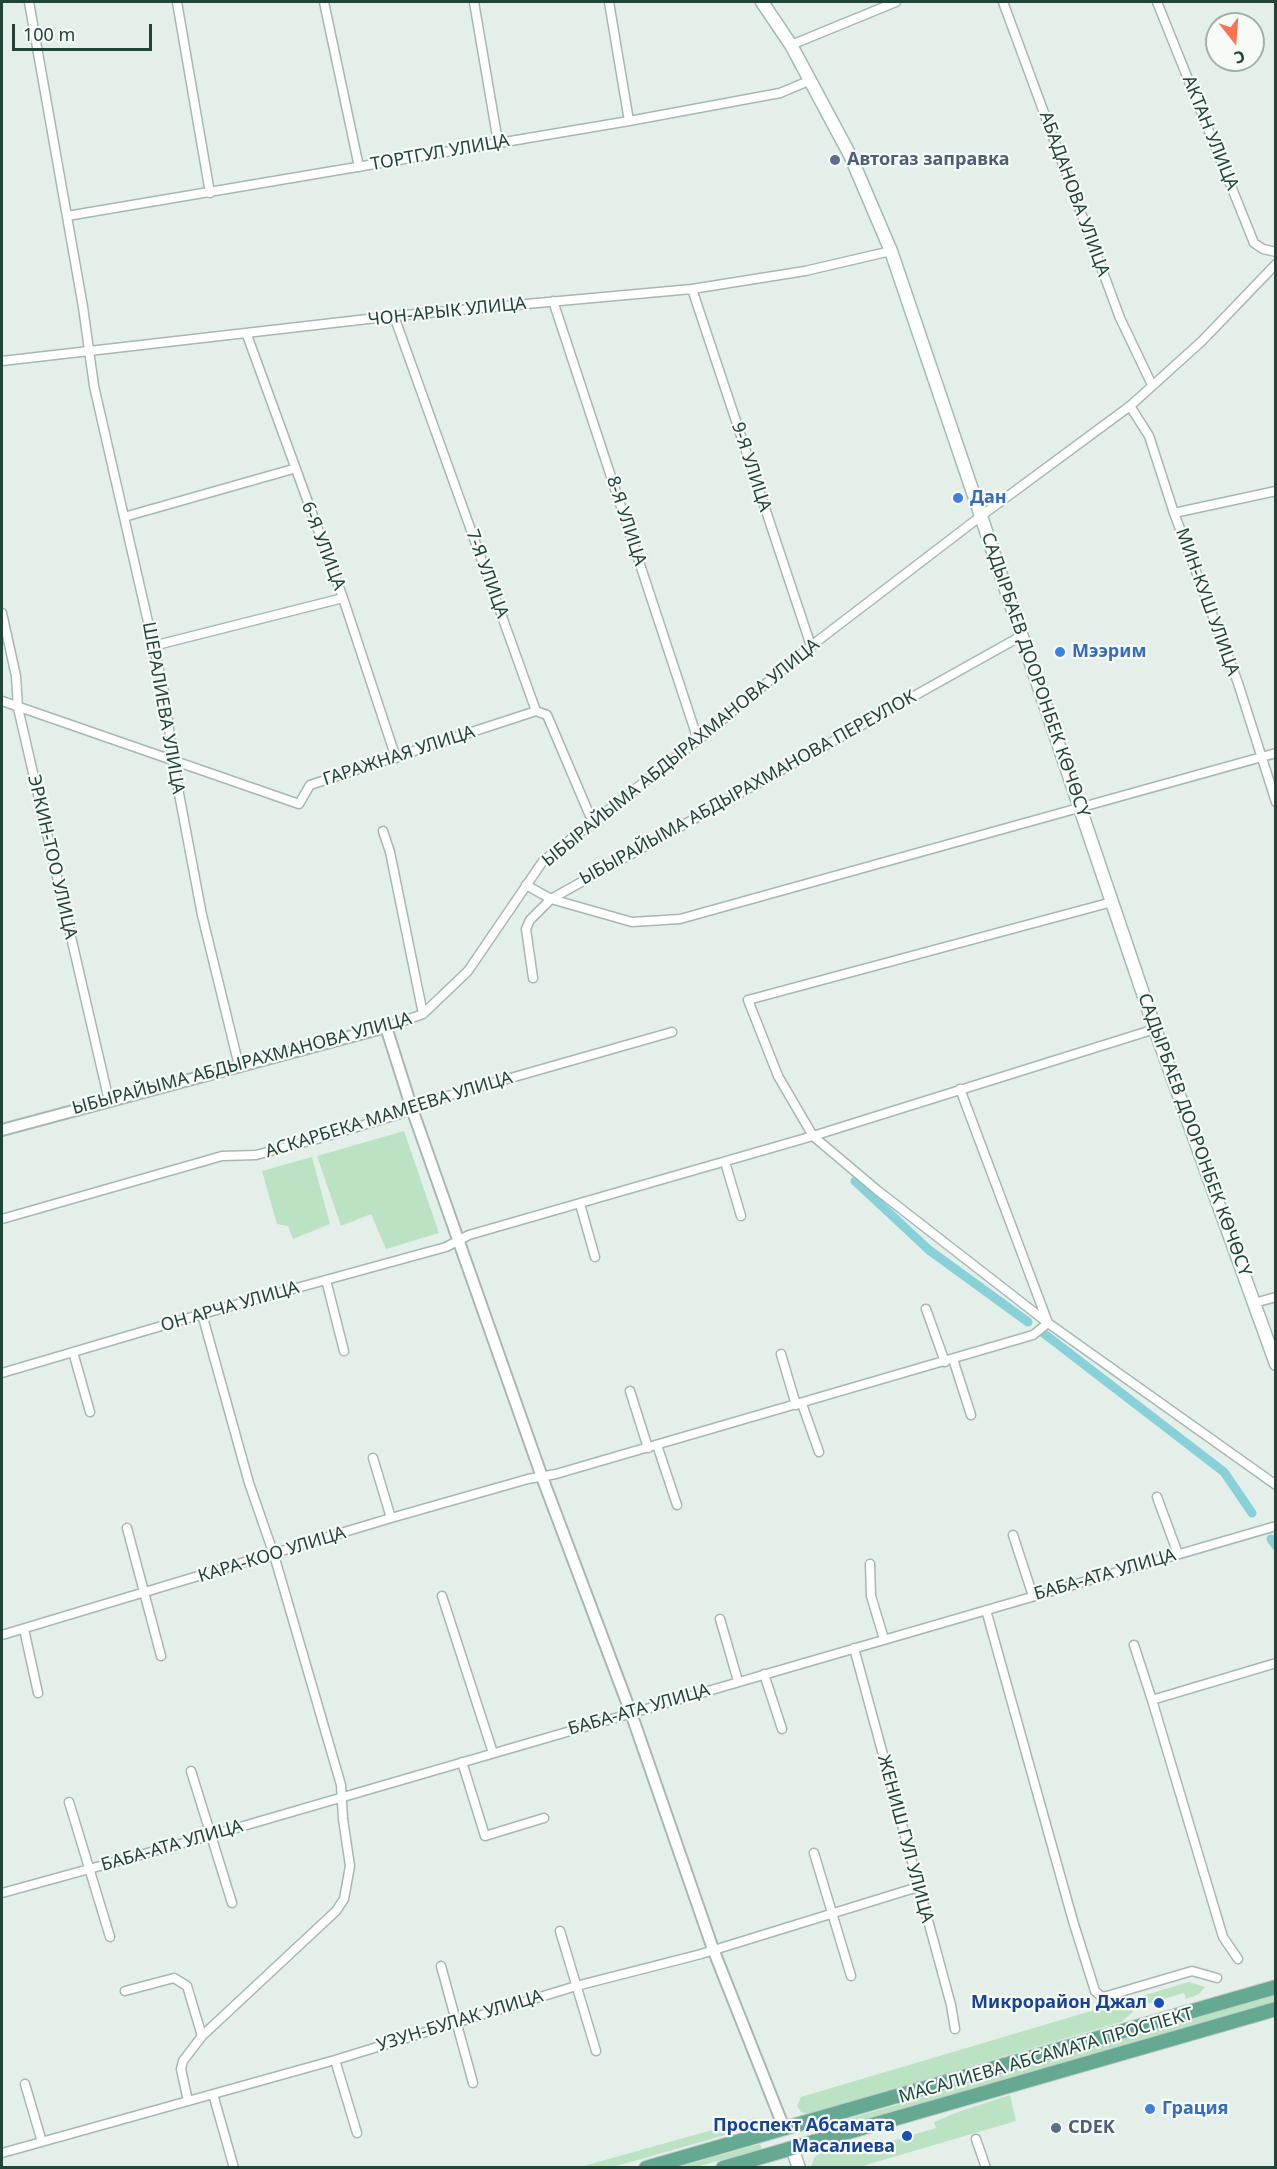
<!DOCTYPE html>
<html>
<head>
<meta charset="utf-8">
<style>
	body { margin:0 }
	#map { position:relative; width:1277px; height:2169px; overflow:hidden; background:#e4efea; font-family:"Noto Sans",sans-serif }
	canvas { display:block }
	.frame { position:absolute; inset:0; border:3px solid #214338; pointer-events:none }
	.north { position:absolute; left:1205px; top:12px; width:60px; height:60px; box-sizing:border-box; background:#f6fbf8; border:2px solid #a1b1ab; border-radius:50%; rotate:163deg; font-size:16px; font-weight:700; line-height:24px; text-align:center; color:#214338 }
	.north::after { content:''; display:block; margin:auto; width:21px; height:27px; background:#ff7353; clip-path:polygon(50% 0,100% 100%,50% 72%,0 100%) }
	.scale { position:absolute; left:12px; top:24px; width:140px; height:27px; box-sizing:border-box; border:3px solid #214338; border-top:0; padding-left:8px; font-size:18px; line-height:21px; white-space:nowrap; color:#214338; -webkit-text-stroke:4px #f6fbf8; paint-order:stroke }
</style>
</head>
<body>
<div id="map">
<canvas width="1277" height="2169"></canvas>
<div class="frame"></div>
<div class="north">С</div>
<div class="scale">100 m</div>
</div>
<script>
const ctx = document.querySelector('canvas').getContext('2d');
ctx.lineJoin = 'round';
function fillPath(path, color) { ctx.fillStyle = color; ctx.fill(path, 'evenodd'); }
const shape = rows => new Path2D(rows.map(r => 'M' + r).join(''));
function trace(path, color, width, dash) { ctx.strokeStyle = color; ctx.lineWidth = width; ctx.lineCap = dash ? 'butt' : 'round'; ctx.setLineDash(dash || []); ctx.stroke(path); }
function write(font, color, halo, rows, align = 'center') {
  ctx.font = font + ' "Noto Sans",sans-serif'; ctx.lineWidth = 4.5; ctx.setLineDash([]); ctx.textBaseline = 'middle'; ctx.strokeStyle = halo; ctx.fillStyle = color; for (const [text, x, y, turn = 0] of rows) {
    ctx.save(); ctx.translate(x, y); ctx.rotate((+turn || 0) * Math.PI / 180); ctx.textAlign = isNaN(turn) ? turn : align; if (halo) ctx.strokeText(text, 0, 0); ctx.fillText(text, 0, 0); ctx.restore();
  }
}
fillPath(shape([
	[404,1131,439,1233,386,1249,371,1214,341,1226,317,1156],
	[312,1157,330,1224,293,1239,288,1226,277,1224,262,1171],
	[1189,1982,1205,1987,1199,1994,1186,1999,1184,1993,1132,2008,1133,2012,1121,2022,807,2114,801,2112,797,2106,801,2097],
	[1275,1995,1275,2001,818,2133,817,2128],
	[1010,2095,1016,2121,859,2167,811,2167,814,2158,820,2152,877,2139,882,2144,936,2128,934,2122,958,2112],
	[755,2118,757,2126,613,2167,580,2167],
	[760,2144,762,2149,696,2167,678,2167]
]), '#bce2c4');
trace(shape([
	[855,1181,929,1250,1028,1322],
	[1042,1332,1224,1472,1252,1513],
	[1271,1539,1276,1546]
]), '#88d1d9', 9);
const minor = shape([
	[29,2,83,307,94,386,165,696,173,762,202,915,239,1066],
	[177,2,210,193],
	[324,2,359,167],
	[474,2,498,142],
	[609,2,629,121],
	[1003,2,1120,318,1152,385],
	[1157,2,1254,243,1263,249,1276,252],
	[791,45,896,2],
	[67,216,629,121,780,93,811,80],
	[692,289,811,646],
	[553,301,698,740],
	[394,316,536,711,547,715,593,823],
	[247,335,343,598,396,758],
	[2,361,394,316,692,289,805,271,891,251],
	[1130,406,1149,436,1174,513,1238,683,1276,802],
	[1174,513,1276,491],
	[124,517,293,469],
	[2,613,16,676,18,708,109,1101],
	[153,646,343,598],
	[2,701,299,804,310,785,536,711],
	[383,831,390,852,423,1014],
	[526,885,551,899,632,922,680,919,1276,753],
	[1112,902,748,1000,778,1076,813,1136,877,1190,1048,1323,1276,1485],
	[533,978,526,929,530,920,551,899,1023,635],
	[386,1027,423,1014,468,971,543,861,698,740,811,646,981,516,1130,406,1202,341,1276,264],
	[725,1162,741,1216],
	[580,1204,595,1257],
	[2,1219,222,1156,256,1155,317,1139,400,1114,423,1103,672,1032],
	[326,1280,344,1351],
	[1254,1303,1276,1297],
	[926,1309,945,1362],
	[73,1352,90,1412],
	[781,1354,796,1405],
	[953,1359,971,1415],
	[2,1373,202,1314,446,1247,469,1235,813,1136,1155,1029],
	[630,1391,648,1448],
	[802,1404,819,1452],
	[657,1445,677,1505],
	[373,1458,391,1518],
	[1157,1497,1178,1554],
	[127,1528,161,1656],
	[1013,1535,1033,1596],
	[870,1564,871,1596,884,1639],
	[442,1596,493,1753],
	[986,1610,1073,1921,1095,1991,1102,1997,1107,1996,1192,1971,1217,1978],
	[720,1619,738,1681],
	[24,1629,38,1693],
	[2,1635,391,1518,528,1479,556,1474,1033,1335,1048,1323,960,1089],
	[1134,1645,1152,1700],
	[854,1648,951,2005,955,2029],
	[764,1674,782,1729],
	[462,1762,485,1836,544,1818],
	[191,1771,232,1903],
	[69,1802,110,1937],
	[814,1853,851,1976],
	[2,1893,209,1836,1276,1526],
	[560,1931,596,2051],
	[1238,1959,1223,1937,1152,1700,1276,1663],
	[441,1966,473,2083],
	[125,1991,174,1978,187,1986,202,2036],
	[335,2060,357,2133],
	[25,2084,42,2142],
	[213,2094,234,2168],
	[188,2101,181,2069,183,2061,202,2036,336,1911,344,1899,350,1866,343,1819,341,1785,274,1555,249,1483,202,1314],
	[976,2139,986,2168],
	[2,2153,335,2060,576,1986,701,1954,918,1887]
]);
const tertiary = shape([
	[2,1130,386,1027,412,1109,542,1477,631,1713,713,1949,784,2128]
]);
const secondary = shape([
	[762,2,791,45,850,155,891,251,1155,1029,1276,1364],
	[792,2148,799,2168]
]);
const primary = shape([
	[646,2168,1276,1987],
	[723,2168,1276,2009]
]);
trace(minor, '#a6b8b1', 11);
trace(tertiary, '#a6b8b1', 14);
trace(secondary, '#a1bcb1', 15);
trace(primary, '#c1cac7', 16);
trace(minor, '#fff', 8);
trace(tertiary, '#fff', 10);
trace(secondary, '#fff', 12);
trace(primary, '#65a993', 14);
for (const [x, y, r, color] of [
	[835,160,6,"#5c6f8a"],
	[958,498,6,"#3f7fe0"],
	[1060,652,6,"#3f7fe0"],
	[1159,2003,6,"#1a4fb4"],
	[1150,2109,6,"#3f7fe0"],
	[1056,2128,6,"#5c6f8a"],
	[907,2136,6,"#1a4fb4"]
]) { const dot = new Path2D(); dot.arc(x, y, r, 0, 2 * Math.PI); ctx.fillStyle = color; ctx.fill(dot); trace(dot, '#f6fbf8', 2); }
write('18px', '#214338', '#f6fbf8', [
	["АКТАН УЛИЦА",1210,133,68],
	["ТОРТГУЛ УЛИЦА",440,153,-10],
	["АБАДАНОВА УЛИЦА",1074,194,70],
	["ЧОН-АРЫК УЛИЦА",447,312,-6],
	["9-Я УЛИЦА",751,467,72],
	["8-Я УЛИЦА",626,521,72],
	["6-Я УЛИЦА",323,546,69],
	["7-Я УЛИЦА",487,574,70],
	["МИН-КУШ УЛИЦА",1207,602,70],
	["САДЫРБАЕВ ДООРОНБЕК КӨЧӨСҮ",1035,675,71],
	["ШЕРАЛИЕВА УЛИЦА",163,708,80],
	["ЫБЫРАЙЫМА АБДЫРАХМАНОВА УЛИЦА",681,753,-39],
	["ГАРАЖНАЯ УЛИЦА",399,756,-18],
	["ЫБЫРАЙЫМА АБДЫРАХМАНОВА ПЕРЕУЛОК",748,788,-29],
	["ЭРКИН-ТОО УЛИЦА",52,857,77],
	["ЫБЫРАЙЫМА АБДЫРАХМАНОВА УЛИЦА",242,1064,-15],
	["АСКАРБЕКА МАМЕЕВА УЛИЦА",389,1115,-17],
	["САДЫРБАЕВ ДООРОНБЕК КӨЧӨСҮ",1194,1135,70],
	["ОН АРЧА УЛИЦА",230,1307,-16],
	["КАРА-КОО УЛИЦА",272,1555,-17],
	["БАБА-АТА УЛИЦА",1105,1575,-16],
	["БАБА-АТА УЛИЦА",639,1710,-16],
	["ЖЕНИШ ГУЛ УЛИЦА",905,1839,75],
	["БАБА-АТА УЛИЦА",172,1846,-16],
	["УЗУН-БУЛАК УЛИЦА",460,2021,-17],
	["МАСАЛИЕВА АБСАМАТА ПРОСПЕКТ",1046,2056,-16]
]);
write('bold 18px', '#4e5e75', '#f6fbf8', [
	["Автогаз заправка",847,160],
	["CDEK",1068,2128]
], 'left');
write('bold 18px', '#366cbe', '#f6fbf8', [
	["Дан",970,498],
	["Мээрим",1072,652],
	["Грация",1162,2109]
], 'left');
write('bold 18px', '#164399', '#f6fbf8', [
	["Микрорайон Джал",1147,2003],
	["Проспект Абсамата",895,2126],
	["Масалиева",895,2147]
], 'right');
</script>
</body>
</html>
